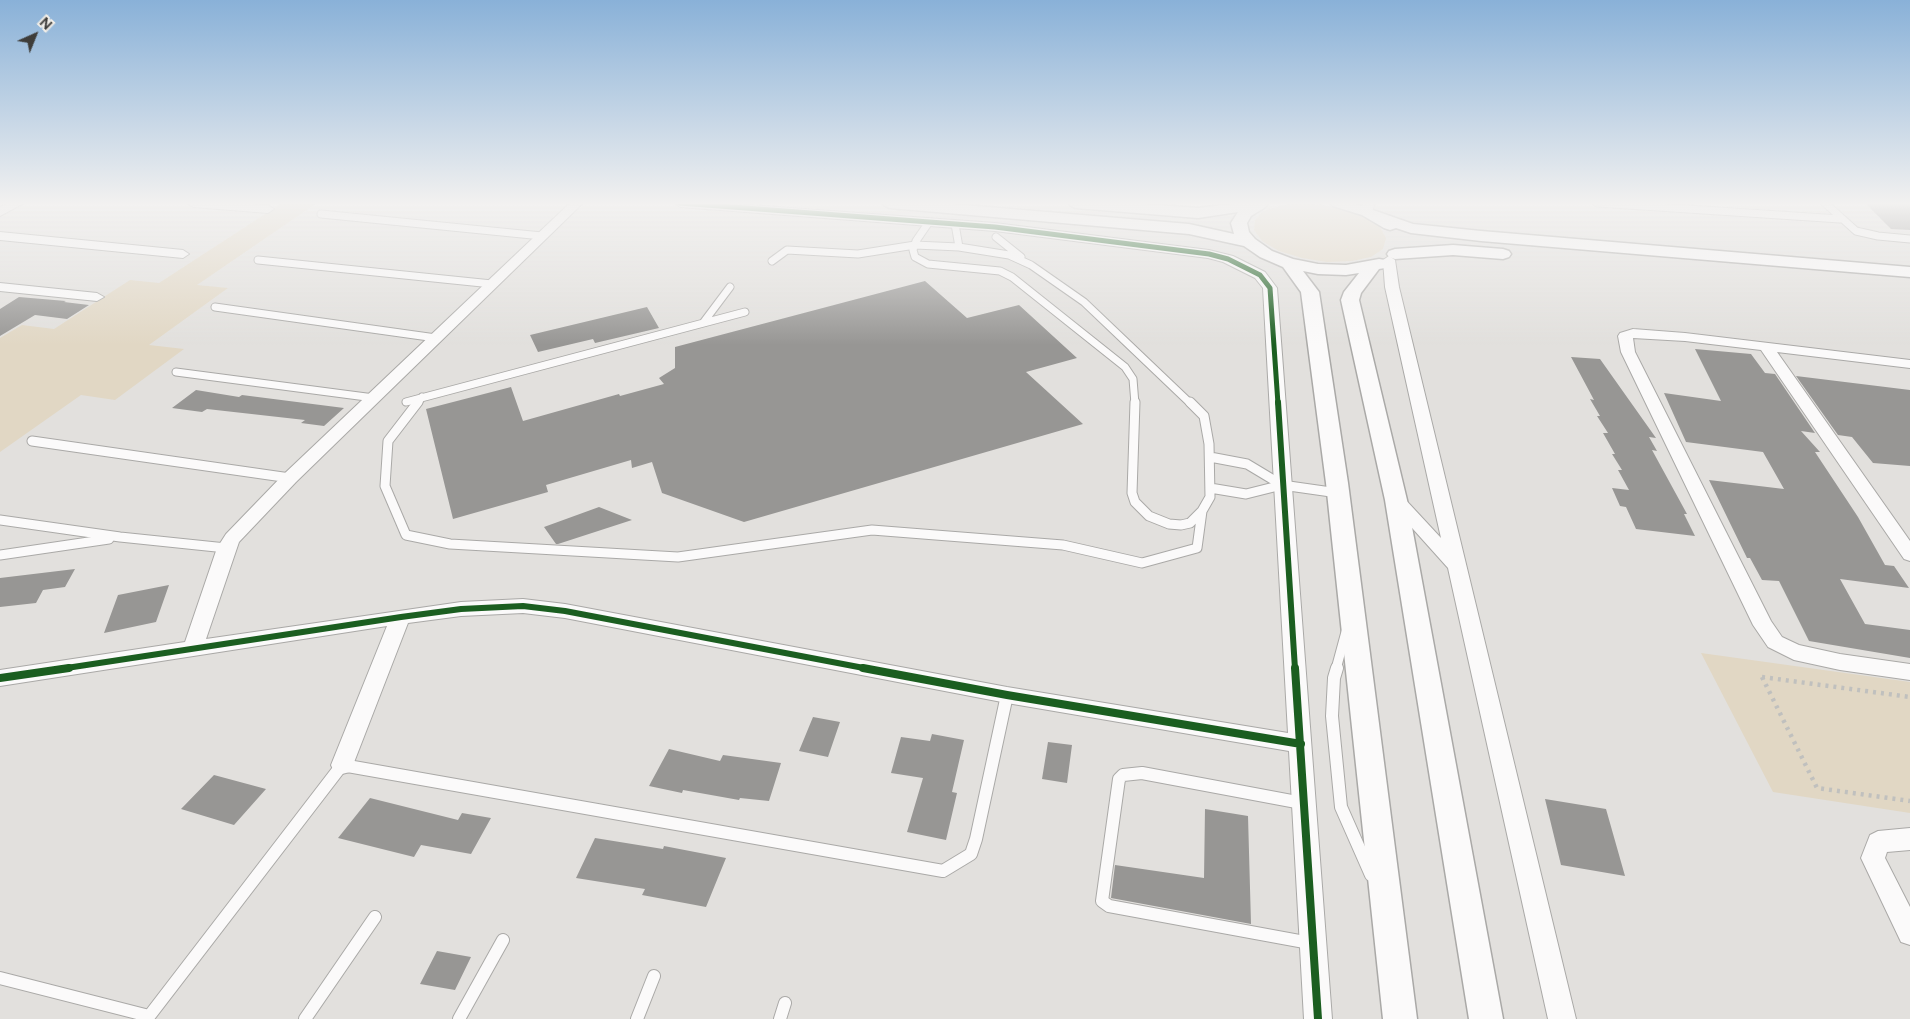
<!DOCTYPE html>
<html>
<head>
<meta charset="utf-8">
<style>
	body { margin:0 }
	#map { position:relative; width:1910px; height:1019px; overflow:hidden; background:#e2e0dd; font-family:Figtree,sans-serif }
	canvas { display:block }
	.north { position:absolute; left:10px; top:10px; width:50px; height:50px; -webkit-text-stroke:4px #f1eee8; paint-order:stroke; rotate:44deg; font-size:14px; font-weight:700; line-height:20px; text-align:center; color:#3e3d3a }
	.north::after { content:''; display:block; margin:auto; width:18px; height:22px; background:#3e3d3a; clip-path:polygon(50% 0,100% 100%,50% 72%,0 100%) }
</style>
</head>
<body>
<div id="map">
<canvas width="1910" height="1019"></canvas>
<div class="north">N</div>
</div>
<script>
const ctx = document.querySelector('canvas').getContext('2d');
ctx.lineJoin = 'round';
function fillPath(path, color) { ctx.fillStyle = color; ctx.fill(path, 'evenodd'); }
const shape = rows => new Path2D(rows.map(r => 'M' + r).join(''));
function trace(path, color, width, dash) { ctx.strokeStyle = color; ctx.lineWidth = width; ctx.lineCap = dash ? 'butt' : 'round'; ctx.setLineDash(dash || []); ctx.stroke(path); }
fillPath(shape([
	[282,203,317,203,197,285,228,288,149,345,184,349,115,400,81,395,0,452,0,338,22,325,54,329,130,280,159,283],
	[1300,203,1323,205,1346,210,1366,217,1380,227,1386,238,1383,249,1371,257,1352,261,1327,262,1302,258,1279,251,1262,241,1254,230,1255,220,1263,211,1279,206],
	[1701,653,1910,682,1910,813,1773,792]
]), '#e1d7c4');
fillPath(shape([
	[1865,203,1910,203,1910,230,1891,229],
	[925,281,967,318,1019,305,1077,358,1026,372,1083,424,744,522,662,493,652,462,632,468,631,460,546,485,548,492,453,519,426,409,511,387,523,421,619,394,620,396,664,384,659,378,675,368,675,347],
	[19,297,66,301,64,302,89,305,67,319,35,315,0,336,0,309],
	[647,307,659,328,595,343,593,339,538,352,530,335],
	[1695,349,1751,354,1765,373,1775,374,1815,433,1801,431,1820,452,1815,452,1858,517,1885,565,1894,566,1909,588,1840,579,1865,624,1910,630,1910,658,1809,641,1779,581,1762,580,1750,558,1747,558,1709,480,1784,489,1763,452,1686,442,1664,393,1721,401],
	[1571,357,1600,359,1656,438,1649,437,1657,451,1652,450,1687,514,1684,514,1695,536,1636,529,1626,507,1620,506,1612,488,1629,490,1618,470,1622,470,1612,454,1615,454,1603,433,1608,433,1597,416,1600,416,1590,399,1594,400],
	[1796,376,1910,390,1910,466,1873,463,1852,437,1838,435],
	[196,390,239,397,242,395,344,408,324,426,301,423,305,420,207,409,202,412,172,408],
	[599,507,632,520,558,544,556,544,544,527],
	[75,569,65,587,43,590,36,603,0,607,0,578],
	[169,585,156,622,104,633,118,595],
	[813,717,840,722,828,757,799,751],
	[932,734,964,740,952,792,957,793,946,840,907,832,923,778,891,773,901,737,930,741],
	[1048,742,1072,745,1067,783,1042,779],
	[669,749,720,761,723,755,781,763,769,801,740,798,739,800,683,790,682,793,649,786],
	[214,775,266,789,234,825,181,809],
	[370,798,458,820,462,813,491,818,471,854,421,845,414,857,338,838],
	[1545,799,1606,809,1625,876,1561,865],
	[1205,809,1248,816,1251,924,1111,898,1115,865,1204,878],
	[595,838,663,849,664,846,726,858,706,907,642,895,645,889,576,878],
	[437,951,471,957,455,990,420,984]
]), '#979694');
const serviceFar2 = shape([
	[1597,203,1840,219],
	[1825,203,1856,231,1878,236,1910,239],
	[321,214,542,236],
	[929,222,916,241,913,250,915,257,928,264,1000,271,1012,277,1125,367,1133,379,1135,404],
	[955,224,959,247,1009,255,1031,265,1084,302,1191,404],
	[996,237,1021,257],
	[258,260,492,284],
	[772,261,787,250,858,254,915,245,959,247],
	[215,307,436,338],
	[703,323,730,287],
	[176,372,374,398],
	[406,402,745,312],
	[417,404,422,397]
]);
const serviceFar1 = shape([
	[418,402,388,441,385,486,406,535,450,544,678,557,872,530,1063,545,1142,563,1197,548,1202,511],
	[1135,402,1132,493,1135,502,1149,516,1169,524,1181,525,1190,523,1202,511,1210,497,1209,444,1204,416,1190,402],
	[32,441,290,478],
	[1210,457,1247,464,1282,485],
	[1210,488,1246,494,1282,485,1338,493],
	[0,520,120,537,226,548],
	[0,555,109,539],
	[1336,669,1346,632]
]);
const service = shape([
	[1337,668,1334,678,1332,716,1341,807,1371,875],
	[1302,803,1142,773,1123,775,1119,779,1102,901,1109,906,1310,943],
	[0,978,149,1016],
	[147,1019,342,765,943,871,971,854,976,839,1007,695],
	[305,1019,375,917],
	[459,1019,503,940],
	[637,1019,654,976],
	[780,1019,785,1003]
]);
const minor = shape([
	[9,203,24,203,0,216,0,207,9,203],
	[187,203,234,203,268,205,274,209,268,213,193,207,187,203],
	[570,203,583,203,296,482,239,542,206,639,461,602,523,599,565,604,1007,687,1288,733,1263,288,1255,278,1223,262,1208,258,995,231,680,207,674,203,723,203,995,223,1209,250,1233,256,1265,272,1277,288,1332,1019,1304,1019,1289,751,1007,703,565,618,523,613,461,616,408,623,353,765,350,772,342,774,334,772,331,765,387,626,0,686,0,670,185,642,217,548,226,534,284,474,570,203],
	[1363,203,1375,203,1371,215,1363,215,1361,212,1363,203],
	[0,232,183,250,189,254,183,258,0,240,0,232],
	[1389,256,1395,260,1399,287,1576,1019,1548,1019,1448,568,1387,500,1390,496,1396,494,1402,496,1441,538,1385,287,1383,260,1389,256],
	[0,283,97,293,104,297,97,301,0,291,0,283],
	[1633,329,1685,333,1910,360,1910,368,1777,352,1910,541,1910,561,1904,559,1761,350,1685,341,1633,338,1635,352,1771,621,1782,637,1799,645,1840,654,1910,664,1910,680,1840,670,1794,660,1768,647,1753,625,1621,352,1618,336,1620,333,1633,329],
	[1910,828,1910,850,1887,852,1885,858,1910,907,1910,945,1901,942,1861,858,1870,835,1878,831,1910,828]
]);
const tertiary = shape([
	[882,203,940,203,1189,224,1234,234,1231,223,1238,212,1198,218,1076,208,1071,206,1068,203,1129,203,1198,208,1241,203,1265,203,1267,205,1264,208,1251,216,1247,223,1249,232,1255,239,1272,251,1293,259,1318,264,1346,265,1379,259,1385,260,1387,264,1385,268,1379,269,1361,293,1359,300,1407,500,1503,1019,1469,1019,1385,500,1341,300,1344,292,1359,273,1346,275,1318,274,1303,271,1319,292,1348,483,1417,1019,1383,1019,1326,483,1301,292,1283,267,1260,257,1244,246,1189,234,890,208,885,206,882,203],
	[1330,203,1353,203,1413,224,1481,231,1910,267,1910,277,1481,241,1411,233,1396,228,1390,230,1384,228,1362,215,1333,206,1330,203],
	[1453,245,1503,249,1509,251,1511,254,1509,257,1503,259,1453,255,1395,259,1389,257,1387,254,1389,251,1395,249,1453,245]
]);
trace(serviceFar2, '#aaa9a7', 9);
trace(serviceFar1, '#aaa9a7', 11);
trace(service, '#aaa9a7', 14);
trace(minor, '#aaa9a7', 2);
trace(tertiary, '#aaa9a7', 3);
trace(shape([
	[1762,677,1817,788,1910,801],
	[1762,677,1910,697]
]), '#c0c0be', 4.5, [3, 5]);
trace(serviceFar2, '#fbfafa', 7);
trace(serviceFar1, '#fbfafa', 9);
trace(service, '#fbfafa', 12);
fillPath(minor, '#fbfafa');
fillPath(tertiary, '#fbfafa');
trace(shape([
	[680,203,995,227,1209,254,1228,259,1260,275,1270,288,1278,404]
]), '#1b5e20', 5);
trace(shape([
	[1278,402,1295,669],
	[60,669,401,617,461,609,523,606,565,611,869,669]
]), '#1b5e20', 6);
trace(shape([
	[863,668,1007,695,1301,744],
	[1295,668,1318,1019],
	[0,678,69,668]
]), '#1b5e20', 8);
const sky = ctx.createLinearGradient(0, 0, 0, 345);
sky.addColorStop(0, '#89b1d8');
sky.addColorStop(0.59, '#f2f1f0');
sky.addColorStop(1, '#f2f1f000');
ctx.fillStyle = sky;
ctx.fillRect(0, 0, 1910, 345);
</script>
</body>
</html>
